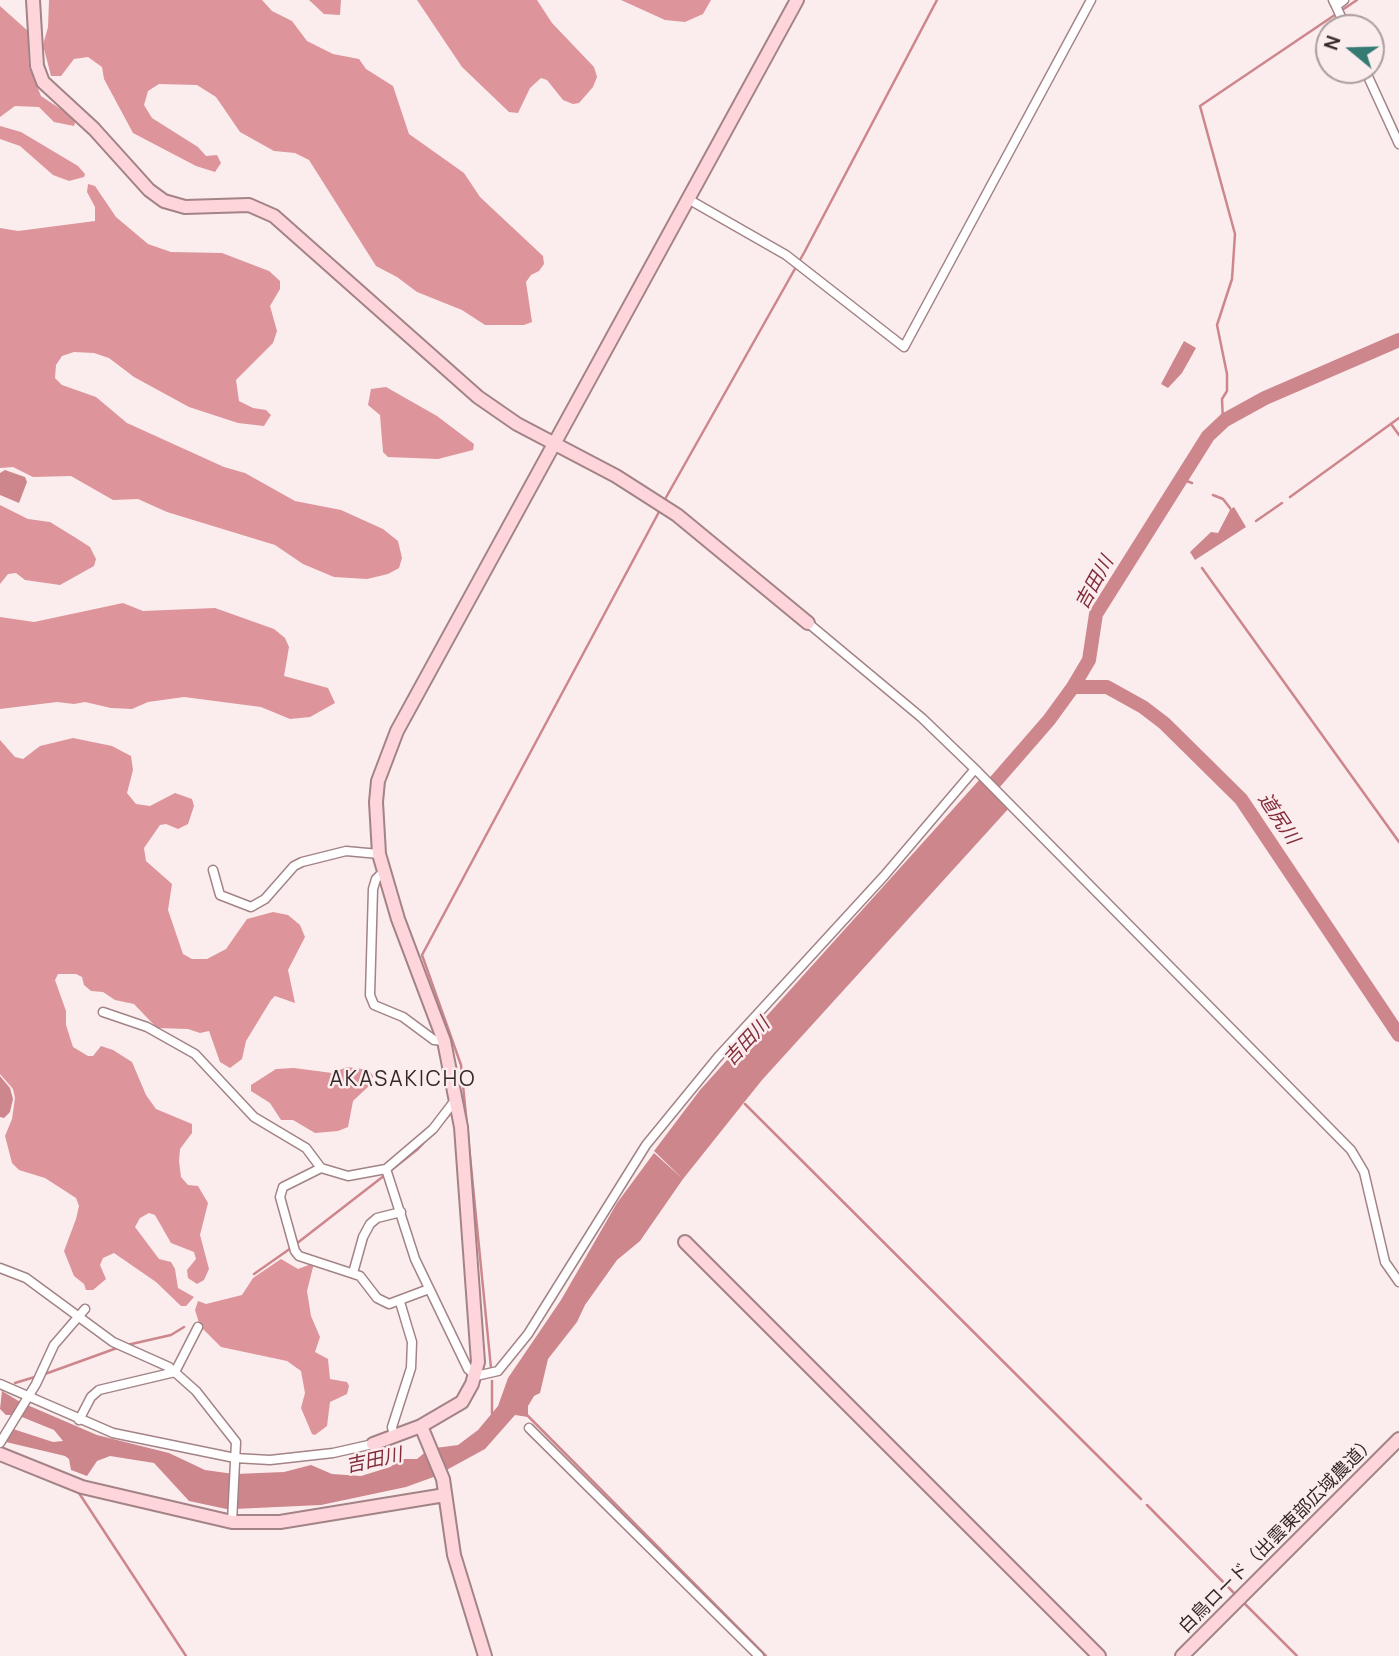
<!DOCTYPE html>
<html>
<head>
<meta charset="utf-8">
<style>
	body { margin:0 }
	#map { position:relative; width:1399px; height:1656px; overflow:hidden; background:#fbedee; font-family:Manrope,sans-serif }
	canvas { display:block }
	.north { position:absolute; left:1315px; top:14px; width:70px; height:70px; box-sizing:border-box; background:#fbedee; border:2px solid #ab9d9e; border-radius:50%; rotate:289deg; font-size:19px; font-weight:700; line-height:28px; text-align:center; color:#332627 }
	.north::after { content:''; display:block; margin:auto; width:24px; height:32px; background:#357b73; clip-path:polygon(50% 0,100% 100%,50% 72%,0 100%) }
</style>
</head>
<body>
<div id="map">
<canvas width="1399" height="1656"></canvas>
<div class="north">N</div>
</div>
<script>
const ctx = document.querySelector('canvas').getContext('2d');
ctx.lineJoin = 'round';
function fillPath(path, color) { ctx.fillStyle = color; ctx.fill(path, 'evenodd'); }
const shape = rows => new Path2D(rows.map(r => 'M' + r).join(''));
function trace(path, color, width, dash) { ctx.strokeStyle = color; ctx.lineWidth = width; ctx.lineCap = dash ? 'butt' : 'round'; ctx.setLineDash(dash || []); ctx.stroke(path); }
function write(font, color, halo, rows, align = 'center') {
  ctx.font = font + ' Manrope,"Noto Sans JP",sans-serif'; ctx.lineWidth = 5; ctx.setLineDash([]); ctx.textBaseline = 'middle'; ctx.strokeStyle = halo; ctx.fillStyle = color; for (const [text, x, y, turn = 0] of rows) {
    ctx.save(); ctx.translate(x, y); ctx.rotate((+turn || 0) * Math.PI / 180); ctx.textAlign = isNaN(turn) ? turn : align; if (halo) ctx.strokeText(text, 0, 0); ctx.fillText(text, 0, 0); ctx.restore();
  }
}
fillPath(shape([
	[49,0,262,0,272,11,292,21,307,41,333,54,359,59,366,69,393,86,409,134,464,173,480,197,543,256,544,264,539,271,531,275,526,282,532,322,524,325,485,325,462,310,417,292,397,277,376,266,309,160,295,153,274,151,240,132,216,97,197,85,159,84,148,91,144,105,152,118,198,147,206,156,217,155,221,163,215,172,196,166,133,133,104,79,102,67,88,57,74,59,61,76,51,76,43,45,48,27],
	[309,0,341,0,340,15,324,14],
	[417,0,537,0,552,23,594,67,597,77,593,87,579,103,573,104,563,100,547,80,541,78,530,88,518,113,509,112,462,67],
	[621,0,711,0,703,14,685,22,665,20],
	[0,6,28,31,29,67,41,96,71,116,75,123,74,126,54,122,39,107,15,106,0,117],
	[0,126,21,132,78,166,85,174,84,177,69,181,53,175,20,146,0,139],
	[88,184,95,186,116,217,148,244,171,252,222,253,269,271,280,281,280,289,270,306,277,331,273,343,236,380,239,401,253,408,266,410,271,415,264,426,238,423,189,407,134,377,109,358,94,353,74,352,62,356,56,365,55,378,62,385,96,397,127,423,224,467,245,473,295,501,341,510,383,529,398,541,402,558,399,568,388,574,367,579,334,577,303,564,275,545,167,512,138,499,113,500,71,476,33,477,13,467,0,468,0,228,18,231,95,221,95,207,87,192],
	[386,387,437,416,474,444,473,450,438,459,388,457,383,452,380,415,368,405,371,389],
	[0,505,28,519,50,522,76,538,90,547,96,559,94,566,60,585,25,580,16,573,8,574,0,584],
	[123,603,143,611,215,608,274,629,285,638,289,647,284,676,328,688,335,703,310,717,290,719,261,707,184,697,148,702,132,709,111,708,85,702,74,704,57,702,0,709,0,617,34,622],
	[73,738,112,746,131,756,133,770,127,793,136,804,150,806,175,793,192,799,194,806,188,824,178,829,166,824,160,825,144,848,146,861,172,884,168,910,183,954,192,959,207,959,226,949,247,919,273,912,288,915,300,925,305,937,288,970,295,1003,275,996,271,1000,246,1041,242,1059,230,1068,220,1062,209,1031,200,1033,188,1029,157,1028,134,1004,115,1000,103,992,91,991,84,985,82,977,76,974,58,974,55,980,66,1011,66,1025,73,1047,88,1056,93,1056,101,1046,113,1050,132,1062,146,1095,156,1109,192,1124,192,1133,180,1149,179,1161,181,1177,188,1185,198,1186,208,1203,200,1235,209,1269,204,1280,197,1284,188,1278,187,1270,196,1259,194,1252,171,1243,155,1215,149,1213,140,1218,135,1227,159,1259,171,1262,175,1269,178,1288,194,1297,186,1306,181,1306,156,1282,114,1253,103,1258,100,1265,106,1279,93,1290,86,1290,84,1284,74,1276,64,1251,76,1219,79,1206,76,1198,45,1178,19,1170,12,1163,5,1136,12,1119,15,1098,13,1089,0,1074,0,740,15,757,23,759,40,746],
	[347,1067,369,1070,373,1076,370,1085,353,1101,348,1127,338,1131,315,1133,293,1120,281,1120,270,1103,251,1091,251,1085,276,1069,294,1068,332,1073],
	[281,1259,298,1269,314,1263,307,1291,311,1316,320,1337,315,1352,328,1359,330,1379,347,1382,349,1386,347,1394,330,1402,327,1426,315,1435,312,1434,301,1408,305,1393,301,1371,287,1361,221,1347,200,1326,195,1310,198,1301,206,1304,242,1295,253,1278]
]), '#dd949b');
fillPath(shape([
	[1184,341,1196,348,1182,373,1168,388,1161,384],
	[5,470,25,477,27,482,19,503,0,495,0,473],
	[1228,506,1231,509,1234,507,1246,527,1195,560,1190,552,1211,532,1218,533,1230,510],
	[981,778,1010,807,762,1080,683,1179,640,1241,617,1260,585,1305,577,1322,548,1359,540,1393,534,1396,528,1406,528,1417,515,1415,485,1449,441,1473,435,1448,458,1445,478,1430,498,1406,508,1378,561,1300,617,1203,654,1153,683,1179,654,1151,700,1090],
	[0,1076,10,1088,13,1099,10,1112,4,1118,0,1117],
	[2,1391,22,1403,15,1415,6,1415,0,1409],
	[25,1404,97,1435,169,1453,205,1470,234,1474,231,1510,189,1501,154,1463,110,1456,97,1461,87,1476,71,1470,69,1459,65,1456,6,1442,3,1440,10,1428,53,1442,63,1441,54,1430,17,1415],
	[429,1449,439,1475,406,1487,321,1505,234,1509,235,1474,284,1472,311,1465,332,1474,361,1476,390,1467,402,1459,417,1459]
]), '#ce868d');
trace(shape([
	[1223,422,1222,399,1227,391,1227,374,1217,325,1232,279,1235,234,1200,106,1357,0],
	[1391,424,1399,435],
	[1181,479,1192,483],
	[1213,495,1223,499,1230,508],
	[1290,497,1399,418],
	[664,501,805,251,937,0],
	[1256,521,1282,503],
	[1202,568,1399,842],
	[745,1104,1141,1499],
	[390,1171,418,1149,453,1111],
	[296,1244,385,1175],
	[254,1274,291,1248],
	[127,1345,171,1335,184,1327],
	[491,1368,461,1065,422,955,660,510],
	[45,1374,117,1348],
	[492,1381,492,1414],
	[15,1383,38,1376],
	[527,1415,766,1656],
	[77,1490,186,1656],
	[1147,1505,1234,1593],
	[1245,1604,1297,1656]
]), '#ce868d', 2.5);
trace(shape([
	[1073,687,1107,687,1143,707,1164,723,1241,799,1399,1035],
	[982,797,1049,720,1073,687,1089,660,1096,614,1208,436,1225,420,1265,398,1399,340]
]), '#ce868d', 14);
const street = shape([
	[1333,0,1336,6,1344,0],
	[1336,6,1346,28],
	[1365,70,1399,144],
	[688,199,786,255,904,347,1091,0],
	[808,623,922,718,978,772,1351,1150,1364,1172,1385,1262,1399,1282],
	[213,870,220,895,251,907,265,899,294,866,302,862,346,851,379,854],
	[383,872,376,879,373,889,370,995,374,1005,403,1017,434,1040,444,1041],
	[103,1012,147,1027,195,1054,254,1117,306,1148,321,1168],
	[456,1099,433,1129,386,1169,415,1259,468,1369,476,1376,498,1371,528,1334,646,1145,718,1057,884,876,975,769],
	[386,1169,348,1176,321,1168,283,1187,280,1197,295,1251,299,1256,360,1276,377,1298,389,1304,429,1289],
	[0,1268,26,1278,113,1342,169,1367,196,1391,236,1442,232,1522],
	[353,1273,363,1237,370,1224,377,1218,401,1212],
	[0,1384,113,1433,235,1458,270,1460,333,1453,373,1444],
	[79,1420,91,1397,99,1390,175,1372,198,1327],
	[529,1428,759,1656],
	[394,1437,392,1427,411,1368,412,1342,400,1302],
	[0,1443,36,1384,54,1345,85,1309]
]);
const secondary = shape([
	[33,0,37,66,43,82,94,129,149,190,164,201,185,207,249,205,274,216,478,397,517,424,616,476,677,515,808,623],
	[685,1242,1099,1656],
	[421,1426,443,1479,454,1555,485,1656],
	[373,1444,421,1426,462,1402,472,1384,478,1362,461,1127,444,1041,398,919,379,854,376,802,378,781,397,731,797,0],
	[0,1454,82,1487,232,1522,280,1522,445,1495],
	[1182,1656,1399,1439]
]);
trace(street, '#a38385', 11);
trace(secondary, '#a38385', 16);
trace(street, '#fff', 8);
trace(secondary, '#fdd5da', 12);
write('18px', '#332627', '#fbedee', [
	["白鳥ロード（出雲東部広域農道）",1278,1535,-45]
]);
write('italic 19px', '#822c3a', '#fbedee', [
	["吉田川",1095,583,-61],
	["道尻川",1278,819,56],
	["吉田川",747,1042,-47],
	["吉田川",374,1461,-12]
]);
ctx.letterSpacing = '2px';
write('21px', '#332627', '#fbedee', [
	["AKASAKICHO",403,1080]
]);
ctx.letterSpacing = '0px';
</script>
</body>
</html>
